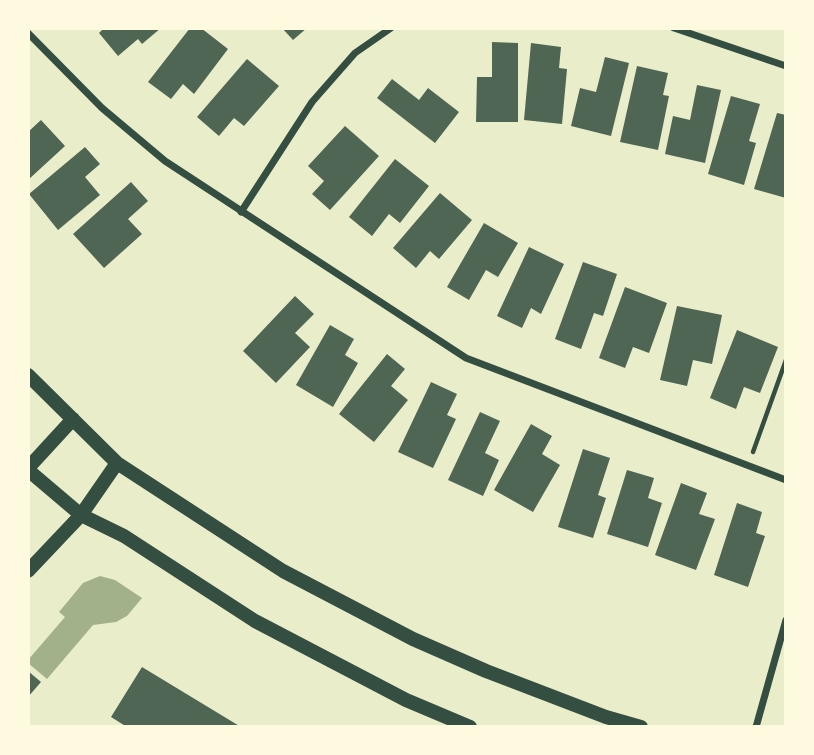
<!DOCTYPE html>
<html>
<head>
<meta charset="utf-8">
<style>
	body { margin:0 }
	#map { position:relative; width:814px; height:755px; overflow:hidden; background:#e9edc9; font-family:"Fira Sans Condensed",sans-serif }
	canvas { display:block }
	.frame { position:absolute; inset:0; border:30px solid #fefae0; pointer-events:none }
</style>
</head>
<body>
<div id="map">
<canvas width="814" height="755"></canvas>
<div class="frame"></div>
</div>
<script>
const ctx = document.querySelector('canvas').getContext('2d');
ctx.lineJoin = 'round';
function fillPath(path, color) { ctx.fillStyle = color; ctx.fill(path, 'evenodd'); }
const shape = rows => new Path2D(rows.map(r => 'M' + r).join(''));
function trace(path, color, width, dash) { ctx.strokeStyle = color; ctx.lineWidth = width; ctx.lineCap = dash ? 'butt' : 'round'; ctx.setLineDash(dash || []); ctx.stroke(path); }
fillPath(shape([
	[100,576,115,580,142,598,127,616,116,622,93,625,47,679,28,663,28,660,65,617,59,612,83,583]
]), '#a3b18a');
fillPath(shape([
	[104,28,161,28,142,44,138,39,118,56,99,33],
	[190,28,201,28,228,49,194,94,183,84,171,99,148,82],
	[282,28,307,28,293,40],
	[492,42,518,43,518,122,476,122,477,77,492,77],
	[531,43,561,47,559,68,567,69,562,124,524,120],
	[605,57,629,63,611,136,571,126,580,88,596,92],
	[247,59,279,86,244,126,234,118,219,136,197,117],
	[637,66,668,73,663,95,669,96,658,150,620,142],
	[392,79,419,100,428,88,459,112,435,143,377,98],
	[697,85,721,90,705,163,665,154,673,116,690,120],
	[731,96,760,104,749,141,756,143,744,185,708,174],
	[777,113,786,115,786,198,754,189],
	[41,120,65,146,28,180,28,132],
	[345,126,379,156,330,210,312,194,324,181,308,166],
	[85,147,100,164,85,177,100,195,58,230,29,194],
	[395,159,429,186,400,223,389,214,372,236,349,217],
	[131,182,148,201,128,219,142,234,104,268,73,234],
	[440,193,472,220,439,259,430,251,416,268,393,248],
	[484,223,518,243,498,277,486,270,469,300,447,287],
	[529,247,564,264,541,314,531,308,522,328,497,316],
	[583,262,617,274,603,316,594,313,581,349,555,339],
	[625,287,667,303,649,353,633,347,625,368,599,358],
	[295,296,314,314,295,333,310,347,276,383,243,351],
	[677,306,722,315,712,364,693,360,687,386,660,380],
	[330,325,354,339,345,355,358,363,333,407,296,385],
	[737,330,778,347,760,393,744,387,736,409,710,398],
	[387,354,405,369,391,386,408,400,374,442,339,414],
	[431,382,457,394,447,415,456,419,433,468,398,452],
	[480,412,500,421,485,453,499,460,483,496,448,480],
	[531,424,552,436,542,454,560,465,533,512,494,490],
	[583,449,610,458,598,495,606,498,593,538,558,527],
	[627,470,654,478,648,498,662,503,648,547,607,534],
	[681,483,707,493,699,514,715,519,696,570,655,555],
	[737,503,762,512,756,533,765,536,748,587,714,575],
	[142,667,241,727,127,727,111,717],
	[28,671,41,682,28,697]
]), '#4f6655');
trace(shape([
	[753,452,786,360]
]), '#344e41', 4.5);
trace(shape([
	[674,28,786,66],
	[28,33,102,108,165,161,466,358,786,480],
	[241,212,312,102,355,53,391,28],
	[756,727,786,620]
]), '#344e41', 7);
trace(shape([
	[28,375,117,463,283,571,413,639,486,671,606,717,641,727],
	[28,468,73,419],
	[28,470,81,515,124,536,255,621,406,700,470,727],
	[28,571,81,515,117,463]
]), '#344e41', 14);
</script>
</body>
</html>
